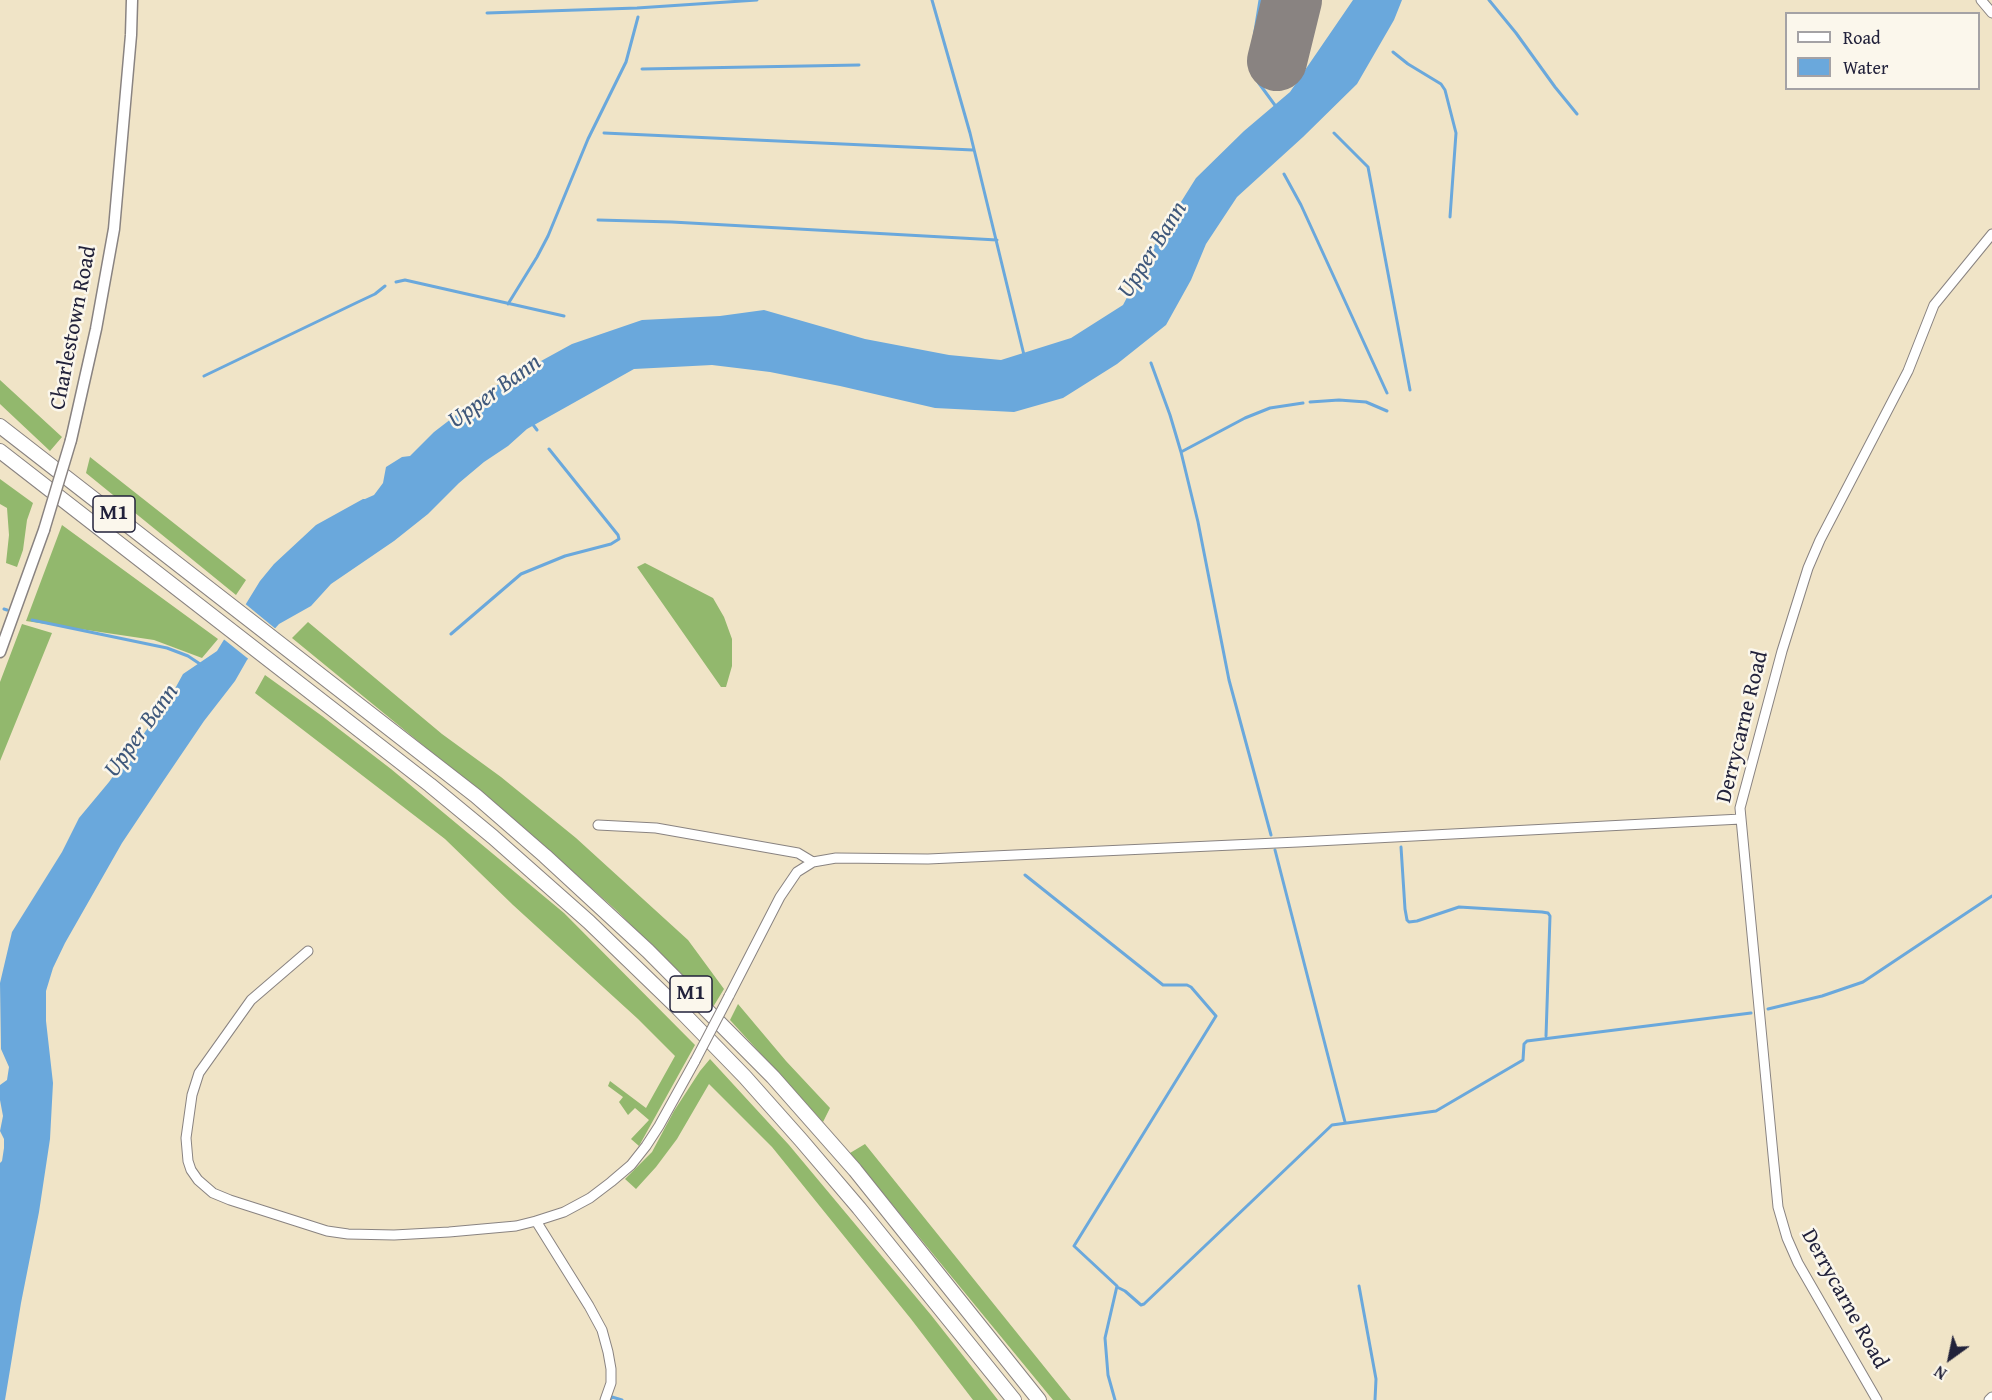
<!DOCTYPE html>
<html>
<head>
<meta charset="utf-8">
<style>
	body { margin:0 }
	#map { position:relative; width:1992px; height:1400px; overflow:hidden; background:#f0e4c7; font-family:"Gentium Book Plus",serif }
	canvas { display:block }
	.legend { position:absolute; left:1785px; top:12px; width:195px; height:78px; box-sizing:border-box; background:#fbf7ec; border:2px solid #a4a2a5; margin:0; padding:8px 10px; list-style:none; font-size:18px; color:#22223b }
	.legend li { display:flex; align-items:center; gap:12px; height:30px }
	.legend b { width:30px; border:2px solid #a4a2a5 }
	.north { position:absolute; left:1920px; top:1328px; width:60px; height:60px; -webkit-text-stroke:4px #fbf7ec; paint-order:stroke; rotate:213deg; font-size:16px; font-weight:700; line-height:24px; text-align:center; color:#22223b }
	.north::after { content:''; display:block; margin:auto; width:21px; height:27px; background:#22223b; clip-path:polygon(50% 0,100% 100%,50% 72%,0 100%) }
</style>
</head>
<body>
<div id="map">
<canvas width="1992" height="1400"></canvas>
<ul class="legend">
<li><b style="height:8px;background:#fff"></b>Road</li>
<li><b style="height:16px;background:#6aa8dc"></b>Water</li>
</ul>
<div class="north">N</div>
</div>
<script>
const ctx = document.querySelector('canvas').getContext('2d');
ctx.lineJoin = 'round';
function fillPath(path, color) { ctx.fillStyle = color; ctx.fill(path, 'evenodd'); }
const shape = rows => new Path2D(rows.map(r => 'M' + r).join(''));
function trace(path, color, width, dash) { ctx.strokeStyle = color; ctx.lineWidth = width; ctx.lineCap = dash ? 'butt' : 'round'; ctx.setLineDash(dash || []); ctx.stroke(path); }
function write(font, color, halo, rows, align = 'center') {
  ctx.font = font + ' "Gentium Book Plus",serif'; ctx.lineWidth = 5; ctx.setLineDash([]); ctx.textBaseline = 'middle'; ctx.strokeStyle = halo; ctx.fillStyle = color; for (const [text, x, y, turn = 0] of rows) {
    ctx.save(); ctx.translate(x, y); ctx.rotate((+turn || 0) * Math.PI / 180); ctx.textAlign = isNaN(turn) ? turn : align; if (halo) ctx.strokeText(text, 0, 0); ctx.fillText(text, 0, 0); ctx.restore();
  }
}
fillPath(shape([
	[0,380,62,437,50,451,0,404],
	[90,457,246,580,236,595,86,473],
	[0,479,33,503,27,520,23,550,17,567,6,563,9,535,7,508,0,504],
	[62,525,218,639,202,658,154,640,26,621],
	[645,563,713,598,724,617,732,639,732,666,726,687,721,687,637,567],
	[308,622,442,734,501,777,576,838,688,940,724,989,713,1007,616,910,518,823,292,638],
	[22,624,52,633,0,761,0,682],
	[265,675,322,716,391,769,564,913,695,1045,639,1146,631,1139,649,1120,635,1108,628,1115,619,1102,623,1097,608,1086,610,1081,646,1108,675,1056,638,1019,513,905,445,839,255,693],
	[738,1004,786,1061,830,1108,823,1122,730,1020],
	[710,1059,789,1145,931,1315,998,1400,973,1400,911,1319,772,1147,709,1084,677,1139,656,1167,636,1189,625,1179,652,1152,674,1111,700,1071],
	[865,1144,1071,1400,1053,1400,850,1153]
]), '#92b86d');
fillPath(shape([
	[1353,0,1402,0,1394,20,1357,84,1303,137,1237,197,1206,244,1191,280,1166,325,1117,364,1063,398,1014,412,935,408,840,386,770,372,712,365,634,369,527,429,508,446,484,462,459,483,428,514,394,541,331,584,311,606,279,624,247,660,235,681,204,721,164,780,122,843,65,943,53,968,46,991,46,1021,53,1083,50,1139,39,1212,21,1303,5,1400,0,1400,0,1163,2,1161,4,1148,4,1139,0,1131,3,1116,0,1100,0,1085,7,1080,9,1067,1,1049,0,983,12,932,62,852,79,818,109,782,171,696,183,674,217,651,260,581,274,564,316,525,363,499,365,499,374,495,383,483,386,467,402,457,410,456,434,432,490,389,572,344,642,320,720,316,764,310,865,339,949,355,1001,360,1071,338,1123,305,1159,237,1196,178,1244,131,1290,92]
]), '#6aa8dc');
fillPath(shape([
	[243,602,277,630,251,661,221,637]
]), '#f0e4c7');
trace(shape([
	[932,0,970,133,1024,355],
	[1260,0,1251,56,1258,82,1277,108],
	[1489,0,1516,33,1555,87,1577,114],
	[487,13,637,8,757,0],
	[1393,52,1408,64,1441,84,1445,90,1456,133,1450,217],
	[642,69,859,65],
	[604,133,973,150],
	[1334,133,1368,167,1410,390],
	[1284,174,1301,205,1387,393],
	[598,220,672,222,997,240],
	[396,282,405,280,564,316],
	[508,304,537,257,548,236,588,139,626,62,638,17],
	[1151,363,1170,415,1181,452,1198,522,1229,680,1271,835],
	[204,376,358,302,375,294,385,286],
	[1310,402,1339,400,1366,402,1387,411],
	[531,422,537,430],
	[1181,452,1245,418,1270,408,1303,403],
	[4,609,7,610],
	[32,620,167,648,188,656,203,666],
	[451,634,521,574,565,556,611,544,619,539,618,535,549,449],
	[1401,847,1405,909,1407,920,1409,922,1417,921,1459,907,1542,912,1548,913,1550,916,1546,1036],
	[1275,850,1345,1122],
	[1025,875,1163,985,1187,985,1191,987,1216,1016,1074,1246,1117,1286,1105,1338,1108,1375,1115,1400],
	[1768,1009,1822,996,1863,982,1992,896],
	[1359,1286,1376,1379,1375,1400],
	[1117,1287,1125,1291,1141,1305,1144,1304,1332,1125,1436,1111,1523,1060,1524,1044,1527,1041,1751,1013],
	[610,1400,612,1397,622,1400]
]), '#6aa8dc', 3);
trace(shape([
	[1277,61,1292,0]
]), '#898381', 60);
const minor = shape([
	[1981,0,1992,13],
	[598,825,656,828,798,853,813,862],
	[308,951,251,1000,199,1073,192,1095,186,1138,188,1161,191,1170,198,1180,213,1193,230,1200,327,1231,348,1234,394,1235,449,1232,516,1226,536,1221],
	[729,996,780,897,797,872,813,862,836,858,928,859,1298,842,1741,819],
	[605,1400,611,1383,611,1369,608,1352,602,1330,589,1306,536,1221,564,1212,590,1198,611,1182,631,1165,646,1146,659,1126,695,1061],
	[1877,1400,1798,1263,1787,1238,1778,1207,1740,808,1782,651,1808,568,1820,540,1908,371,1934,305,1992,234],
	[1989,1400,1992,1397]
]);
const major = shape([
	[71,440,96,329,114,229,131,35,132,0],
	[0,652,44,530]
]);
const highway = shape([
	[0,426,476,796,545,856,648,951,773,1077,855,1170,1039,1400],
	[0,451,430,785,493,837,589,922,679,1009,745,1077,801,1140,859,1208,1014,1400]
]);
trace(minor, '#898381', 11);
trace(major, '#898381', 13);
trace(highway, '#898381', 16);
trace(minor, '#fff', 9);
trace(major, '#fff', 10);
trace(highway, '#fff', 14);
const minorBridge = shape([
	[695,1061,729,996]
]);
const majorBridge = shape([
	[44,530,71,440]
]);
trace(minorBridge, '#898381', 11, []);
trace(majorBridge, '#898381', 13, []);
trace(minorBridge, '#fff', 9);
trace(majorBridge, '#fff', 10);
for (const [x, y, w] of [
	[114,514,42],
	[691,994,42]
]) { const box = new Path2D(); box.roundRect(x - w / 2, y - 18, w, 36, 4.5); ctx.fillStyle = '#fbf7ec'; ctx.fill(box); trace(box, '#22223b', 1.5); }
write('bold 21px', '#22223b', null, [
	["M1",114,514],
	["M1",691,994]
]);
write('22px', '#22223b', '#fbf7ec', [
	["Charlestown Road",74,328,-79],
	["Derrycarne Road",1743,727,-76],
	["Derrycarne Road",1844,1299,61]
]);
write('italic 24px', '#3f587b', '#fbf7ec', [
	["Upper Bann",1153,250,-58],
	["Upper Bann",495,392,-36],
	["Upper Bann",142,731,-54]
]);
</script>
</body>
</html>
